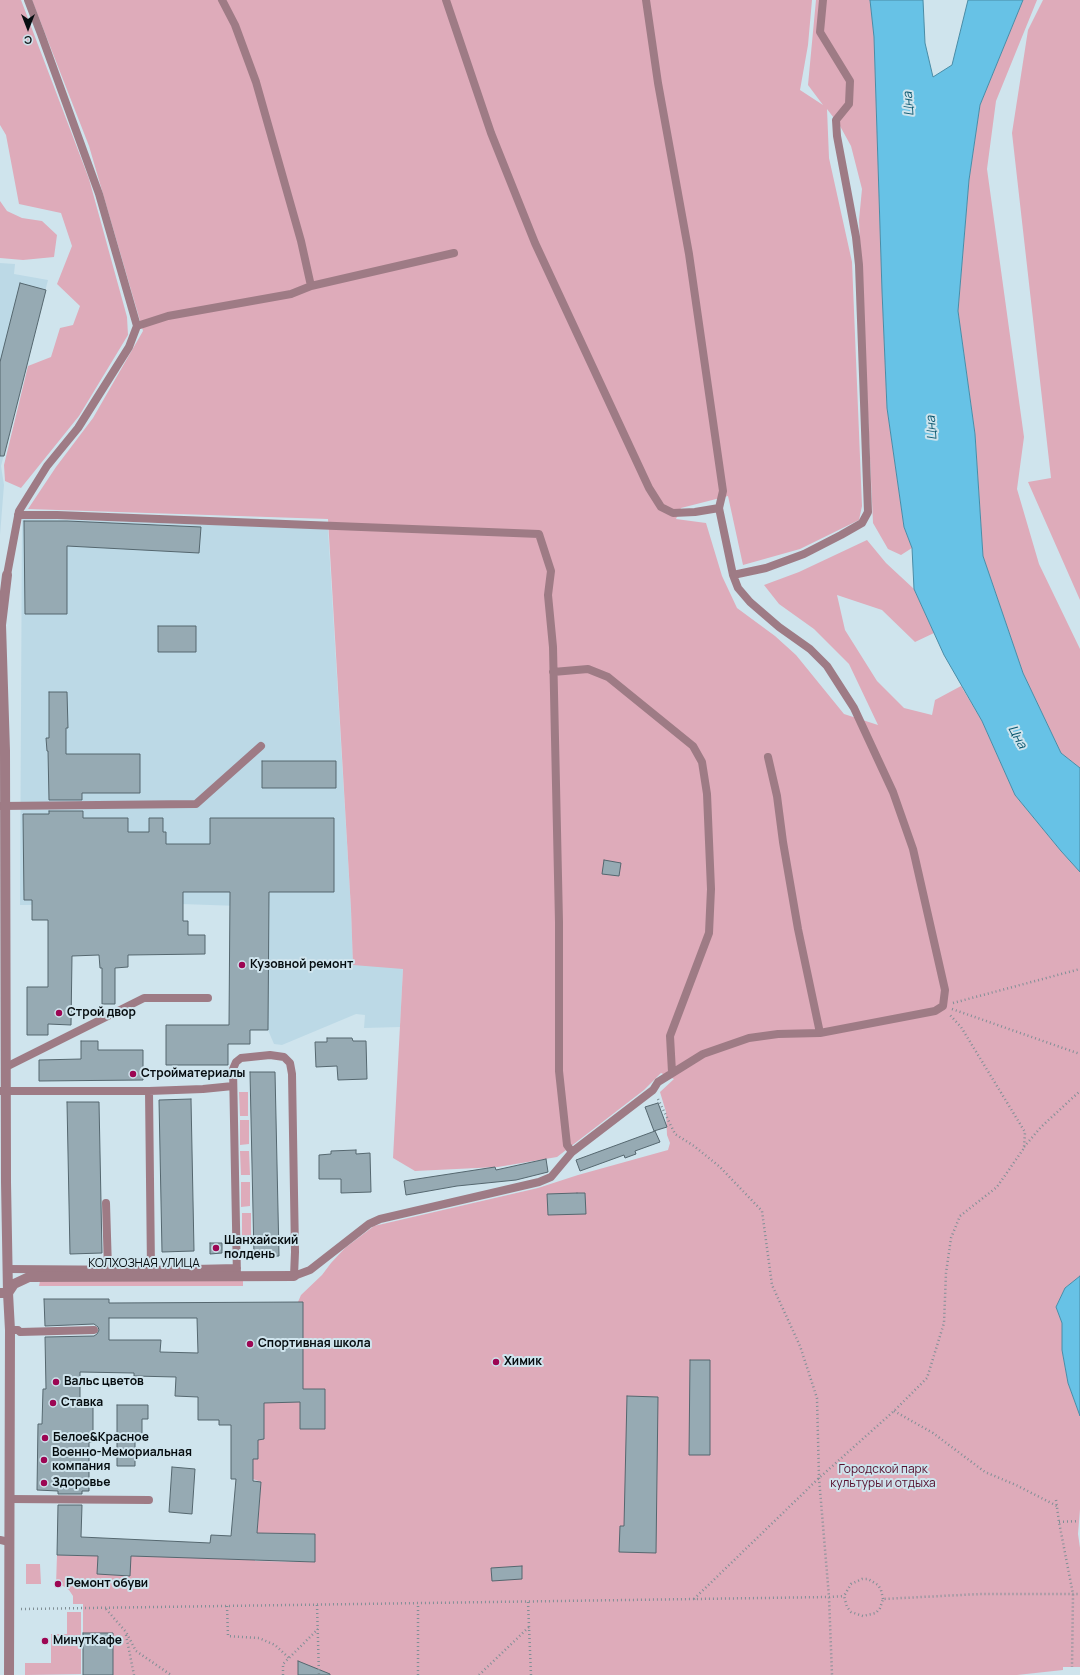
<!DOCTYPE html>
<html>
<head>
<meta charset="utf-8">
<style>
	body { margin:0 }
	#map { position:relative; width:1080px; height:1675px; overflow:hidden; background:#cfe4ed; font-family:Manrope,sans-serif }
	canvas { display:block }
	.north { position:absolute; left:8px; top:8px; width:40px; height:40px; -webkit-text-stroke:3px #cfe4ed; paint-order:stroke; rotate:180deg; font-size:11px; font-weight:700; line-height:16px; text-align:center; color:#060d10 }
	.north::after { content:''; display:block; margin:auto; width:14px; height:18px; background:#060d10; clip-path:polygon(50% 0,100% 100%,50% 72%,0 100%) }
</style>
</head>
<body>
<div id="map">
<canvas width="1080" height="1675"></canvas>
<div class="north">С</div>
</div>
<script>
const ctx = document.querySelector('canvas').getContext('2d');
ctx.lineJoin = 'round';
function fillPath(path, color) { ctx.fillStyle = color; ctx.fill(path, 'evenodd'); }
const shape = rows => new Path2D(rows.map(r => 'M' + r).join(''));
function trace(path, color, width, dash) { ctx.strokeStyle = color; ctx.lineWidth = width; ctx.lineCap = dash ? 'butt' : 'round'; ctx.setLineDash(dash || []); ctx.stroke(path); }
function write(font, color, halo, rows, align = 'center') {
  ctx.font = font + ' Manrope,sans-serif'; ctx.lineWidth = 4; ctx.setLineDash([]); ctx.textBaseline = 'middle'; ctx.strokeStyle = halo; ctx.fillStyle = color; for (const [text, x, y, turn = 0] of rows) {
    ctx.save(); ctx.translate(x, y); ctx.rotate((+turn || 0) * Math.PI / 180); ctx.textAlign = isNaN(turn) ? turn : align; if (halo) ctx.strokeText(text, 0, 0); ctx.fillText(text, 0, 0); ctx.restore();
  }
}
fillPath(shape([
	[0,263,15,264,14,274,48,280,1,466,4,485,0,535],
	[22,518,328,529,351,909,353,964,403,968,400,1027,364,1028,365,1015,356,1014,282,1045,274,1044,268,1030,269,907,181,904,20,905]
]), '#bcd9e6');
fillPath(shape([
	[0,0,21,0,89,179,127,317,128,335,79,416,21,488,5,481,4,465,28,366,51,357,60,328,73,325,80,306,57,284,72,246,61,213,19,204,6,135,0,125],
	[32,0,812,0,808,45,800,90,823,105,808,85,816,0,870,0,874,37,882,291,887,408,904,527,912,548,901,555,888,549,873,523,859,220,862,189,851,146,840,126,827,109,829,158,852,262,862,506,859,520,800,549,743,565,728,496,681,508,676,519,706,523,722,576,737,608,775,636,796,655,844,714,878,725,849,664,814,629,779,604,764,585,799,572,867,540,886,563,914,589,934,633,915,642,882,610,837,595,845,630,877,681,904,708,932,715,935,700,961,686,982,721,1015,795,1061,851,1080,872,1080,1276,1065,1288,1056,1307,1062,1323,1062,1350,1068,1383,1080,1416,1080,1509,1078,1534,1080,1548,1080,1667,1063,1667,1063,1670,1017,1675,113,1675,113,1633,83,1633,83,1604,73,1604,73,1596,69,1590,63,1586,56,1585,57,1555,80,1556,98,1554,255,1559,255,1561,315,1562,315,1534,257,1533,261,1482,253,1479,253,1459,258,1458,258,1440,264,1439,264,1389,275,1402,300,1402,300,1429,325,1428,325,1389,303,1389,303,1302,298,1302,301,1295,322,1275,331,1263,345,1248,374,1226,538,1188,578,1175,668,1150,670,1143,667,1135,666,1112,660,1092,674,1079,661,1073,644,1090,557,1157,498,1167,415,1171,393,1158,403,969,353,965,351,909,328,519,28,509,56,467,93,418,143,331,89,146],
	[1023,0,1037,0,996,101,987,169,1024,437,1017,489,1039,564,1080,649,1080,768,1061,753,1023,673,983,556,975,433,958,311,969,180,980,105],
	[1043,0,1080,0,1080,600,1028,482,1051,478,1012,133,1028,30],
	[0,201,7,211,22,218,42,221,57,235,54,257,23,260,0,258],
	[239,1092,248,1092,248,1116,240,1116],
	[240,1120,249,1120,249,1144,240,1145],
	[240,1151,249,1151,250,1175,241,1175],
	[241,1182,250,1182,250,1206,241,1207],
	[242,1213,251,1213,251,1238,242,1238],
	[243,1280,243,1286,39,1286,40,1281],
	[26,1564,40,1564,41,1584,26,1584],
	[67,1612,81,1612,81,1674,25,1675,25,1663,51,1663,51,1634,67,1634]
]), '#deabba');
const water = shape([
	[870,0,923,0,925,43,933,77,952,65,968,0,1023,0,980,105,969,180,958,311,975,434,983,556,1023,673,1061,753,1080,768,1080,872,1061,851,1015,795,982,721,944,655,914,589,912,548,904,527,887,408,882,291,874,37,870,0],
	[1080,1276,1080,1416,1068,1383,1062,1350,1062,1323,1056,1307,1065,1288,1080,1276]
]);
fillPath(water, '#67c2e6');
trace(water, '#4a8ca6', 1);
const building = shape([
	[20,283,46,290,4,456,0,456,0,362,20,283],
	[24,521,67,521,201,527,199,553,67,546,67,614,25,614,24,521],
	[158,626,196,626,196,652,158,652,158,626],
	[49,692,67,692,68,728,66,728,66,754,140,754,140,793,82,793,82,800,49,800,48,751,47,751,46,738,49,738,49,692],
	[262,761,336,761,336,788,262,788,262,761],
	[49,811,83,811,83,818,128,818,128,832,149,832,149,818,163,818,163,832,166,832,166,844,210,844,210,818,334,818,334,892,269,892,268,1030,250,1030,250,1044,228,1044,228,1065,166,1065,166,1025,229,1025,230,892,183,892,183,921,188,921,188,935,205,935,205,954,128,955,128,967,115,968,115,1004,102,1004,102,968,100,968,99,955,72,956,71,1025,48,1024,48,1035,27,1035,27,987,48,987,48,920,32,920,32,900,24,900,23,814,49,814,49,811],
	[604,860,621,863,619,876,602,874,604,860],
	[327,1038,352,1038,353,1041,366,1041,367,1079,338,1080,337,1066,316,1067,315,1042,327,1042,327,1038],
	[81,1041,98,1041,98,1050,143,1050,143,1080,39,1081,39,1060,81,1059,81,1041],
	[250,1072,275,1072,279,1256,254,1257,250,1072],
	[191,1099,194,1251,162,1252,159,1100,191,1099],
	[67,1102,99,1102,102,1253,70,1254,67,1102],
	[658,1103,667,1127,654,1131,645,1107,658,1103],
	[655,1131,660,1142,635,1151,636,1154,625,1158,624,1155,580,1171,576,1160,655,1131],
	[356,1150,356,1154,370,1153,371,1192,341,1193,341,1179,319,1179,319,1155,331,1154,331,1151,356,1150],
	[546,1159,548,1172,516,1180,457,1186,406,1195,404,1181,495,1167,496,1170,546,1159],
	[577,1193,585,1193,586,1214,548,1215,547,1194,577,1193],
	[210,1243,222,1243,222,1253,210,1254,210,1243],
	[44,1299,109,1299,109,1303,303,1302,303,1389,325,1389,325,1429,300,1429,300,1402,264,1403,264,1439,258,1440,258,1459,253,1459,253,1481,261,1482,257,1533,315,1534,315,1562,131,1556,130,1576,97,1574,98,1556,57,1555,58,1505,82,1505,81,1537,210,1543,211,1535,231,1536,236,1479,231,1479,231,1425,219,1425,219,1420,198,1420,198,1397,175,1396,176,1377,134,1376,134,1373,80,1372,80,1399,93,1399,93,1442,89,1442,89,1491,82,1491,82,1494,58,1494,58,1491,37,1490,38,1424,42,1424,43,1389,46,1389,45,1337,94,1336,97,1334,99,1330,98,1327,94,1324,45,1326,44,1299],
	[109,1318,197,1318,198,1353,160,1352,161,1340,109,1340,109,1318],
	[690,1360,710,1360,710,1455,689,1455,690,1360],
	[627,1396,658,1397,656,1553,619,1552,620,1526,624,1526,627,1396],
	[117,1405,148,1405,148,1419,142,1419,142,1435,135,1435,135,1466,117,1466,117,1405],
	[172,1467,195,1469,192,1514,169,1512,172,1467],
	[522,1566,522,1579,492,1581,491,1568,522,1566],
	[83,1633,113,1633,113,1675,83,1675,83,1633],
	[298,1661,330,1674,330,1675,298,1675,298,1661]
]);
fillPath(building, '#96aab3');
trace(building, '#55676f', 1);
trace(shape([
	[953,1003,1080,969],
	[952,1009,1080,1054],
	[658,1099,675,1134,694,1146,720,1167,762,1211,772,1285,800,1346,817,1398,819,1478,829,1597,832,1675],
	[1024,1147,1041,1127,1080,1091],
	[894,1411,933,1433,985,1472,1016,1485,1057,1506],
	[1056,1500,1059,1522,1073,1594,1072,1667],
	[1059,1522,1079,1521],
	[694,1599,819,1478,894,1411,927,1378,944,1323,946,1273,951,1238,960,1216,997,1187,1024,1148,1025,1132,961,1027,949,1014],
	[883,1599,881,1590,878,1585,868,1579,862,1579,851,1584,844,1596,847,1607,851,1612,863,1616,876,1613,880,1608,883,1599,980,1594,1080,1594],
	[528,1602,531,1675],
	[317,1605,319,1675],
	[227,1606,228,1636,259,1638,275,1645,289,1658],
	[21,1609,829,1597,844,1596],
	[106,1609,126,1632,136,1651,171,1675],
	[126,1635,134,1675],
	[283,1675,283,1664,318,1629],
	[418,1675,418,1604],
	[479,1675,529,1627]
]), '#808f96', 2.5, [1, 3]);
trace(shape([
	[222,0,235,25,256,82,301,241,311,286],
	[446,0,491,133,535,243,649,488,661,507,673,513,695,512,719,508,733,575],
	[646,0,658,83,689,254,723,491,719,508],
	[137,326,168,316,291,294,311,286,454,253],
	[18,515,57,515,539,534,551,571,548,595,553,647,559,922,559,1071,567,1145,572,1152],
	[7,575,19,511,47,466,78,428,129,347,137,326,99,194,41,34,28,0],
	[553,672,588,669,608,677,693,746,702,762,707,794,711,889,709,933,670,1036,672,1072],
	[768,757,777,796,783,842,798,929,820,1033],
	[0,806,196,804,261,746],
	[6,1067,144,998,208,998],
	[0,1091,149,1091,203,1089,233,1086],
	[106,1203,108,1269],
	[7,1269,151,1270,149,1091],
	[151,1270,237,1268],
	[237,1277,233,1069,236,1062,241,1058,270,1055,284,1057,290,1063,292,1074,295,1252,294,1276,310,1270,369,1224,380,1219,539,1182,551,1177,572,1152,653,1090,658,1082,703,1054,749,1038,778,1034,820,1033,935,1011,943,1006,945,990,913,849,893,792,854,708,827,666,810,649,779,627,750,602,738,588,733,575,766,568,804,554,841,535,862,523,868,512,859,265,856,237,837,136,836,120,849,104,850,81,820,32,823,0],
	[10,1330,18,1330,20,1332,94,1330],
	[9,1499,149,1500],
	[0,1540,9,1542]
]), '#9e7b85', 8);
trace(shape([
	[7,575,1,625,5,751,6,1182,8,1293],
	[8,1293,14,1284,29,1277,294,1276]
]), '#9e7b85', 10);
trace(shape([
	[0,1293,8,1293,10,1330,9,1675]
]), '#9e7b85', 10);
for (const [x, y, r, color] of [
	[242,965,4,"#9c0653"],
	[59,1013,4,"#9c0653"],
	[133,1074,4,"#9c0653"],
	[216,1248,4,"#9c0653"],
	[250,1344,4,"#9c0653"],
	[496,1362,4,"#9c0653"],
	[56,1382,4,"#9c0653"],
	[53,1403,4,"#9c0653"],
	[45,1438,4,"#9c0653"],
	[44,1460,4,"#9c0653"],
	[44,1483,4,"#9c0653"],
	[58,1584,4,"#9c0653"],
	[45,1641,4,"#9c0653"]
]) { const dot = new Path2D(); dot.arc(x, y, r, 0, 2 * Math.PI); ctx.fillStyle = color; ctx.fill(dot); trace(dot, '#cfe4ed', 1.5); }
write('bold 12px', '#060d10', '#cfe4ed', [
	["Кузовной ремонт",250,965],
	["Строй двор",67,1013],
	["Стройматериалы",141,1074],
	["Шанхайский",224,1241],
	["полдень",224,1255],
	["Спортивная школа",258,1344],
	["Химик",504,1362],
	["Вальс цветов",64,1382],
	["Ставка",61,1403],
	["Белое&Красное",53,1438],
	["Военно-Мемориальная",52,1453],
	["компания",52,1467],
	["Здоровье",52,1483],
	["Ремонт обуви",66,1584],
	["МинутКафе",53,1641]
], 'left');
write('12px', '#060d10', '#cfe4ed', [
	["КОЛХОЗНАЯ УЛИЦА",144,1264]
]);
write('12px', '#56102e', '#cfe4ed', [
	["Городской парк",883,1470],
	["культуры и отдыха",883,1484]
]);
write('italic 13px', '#0b5870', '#cfe4ed', [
	["Цна",909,104,-94],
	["Цна",932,428,-94],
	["Цна",1017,737,61]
]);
</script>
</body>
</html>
